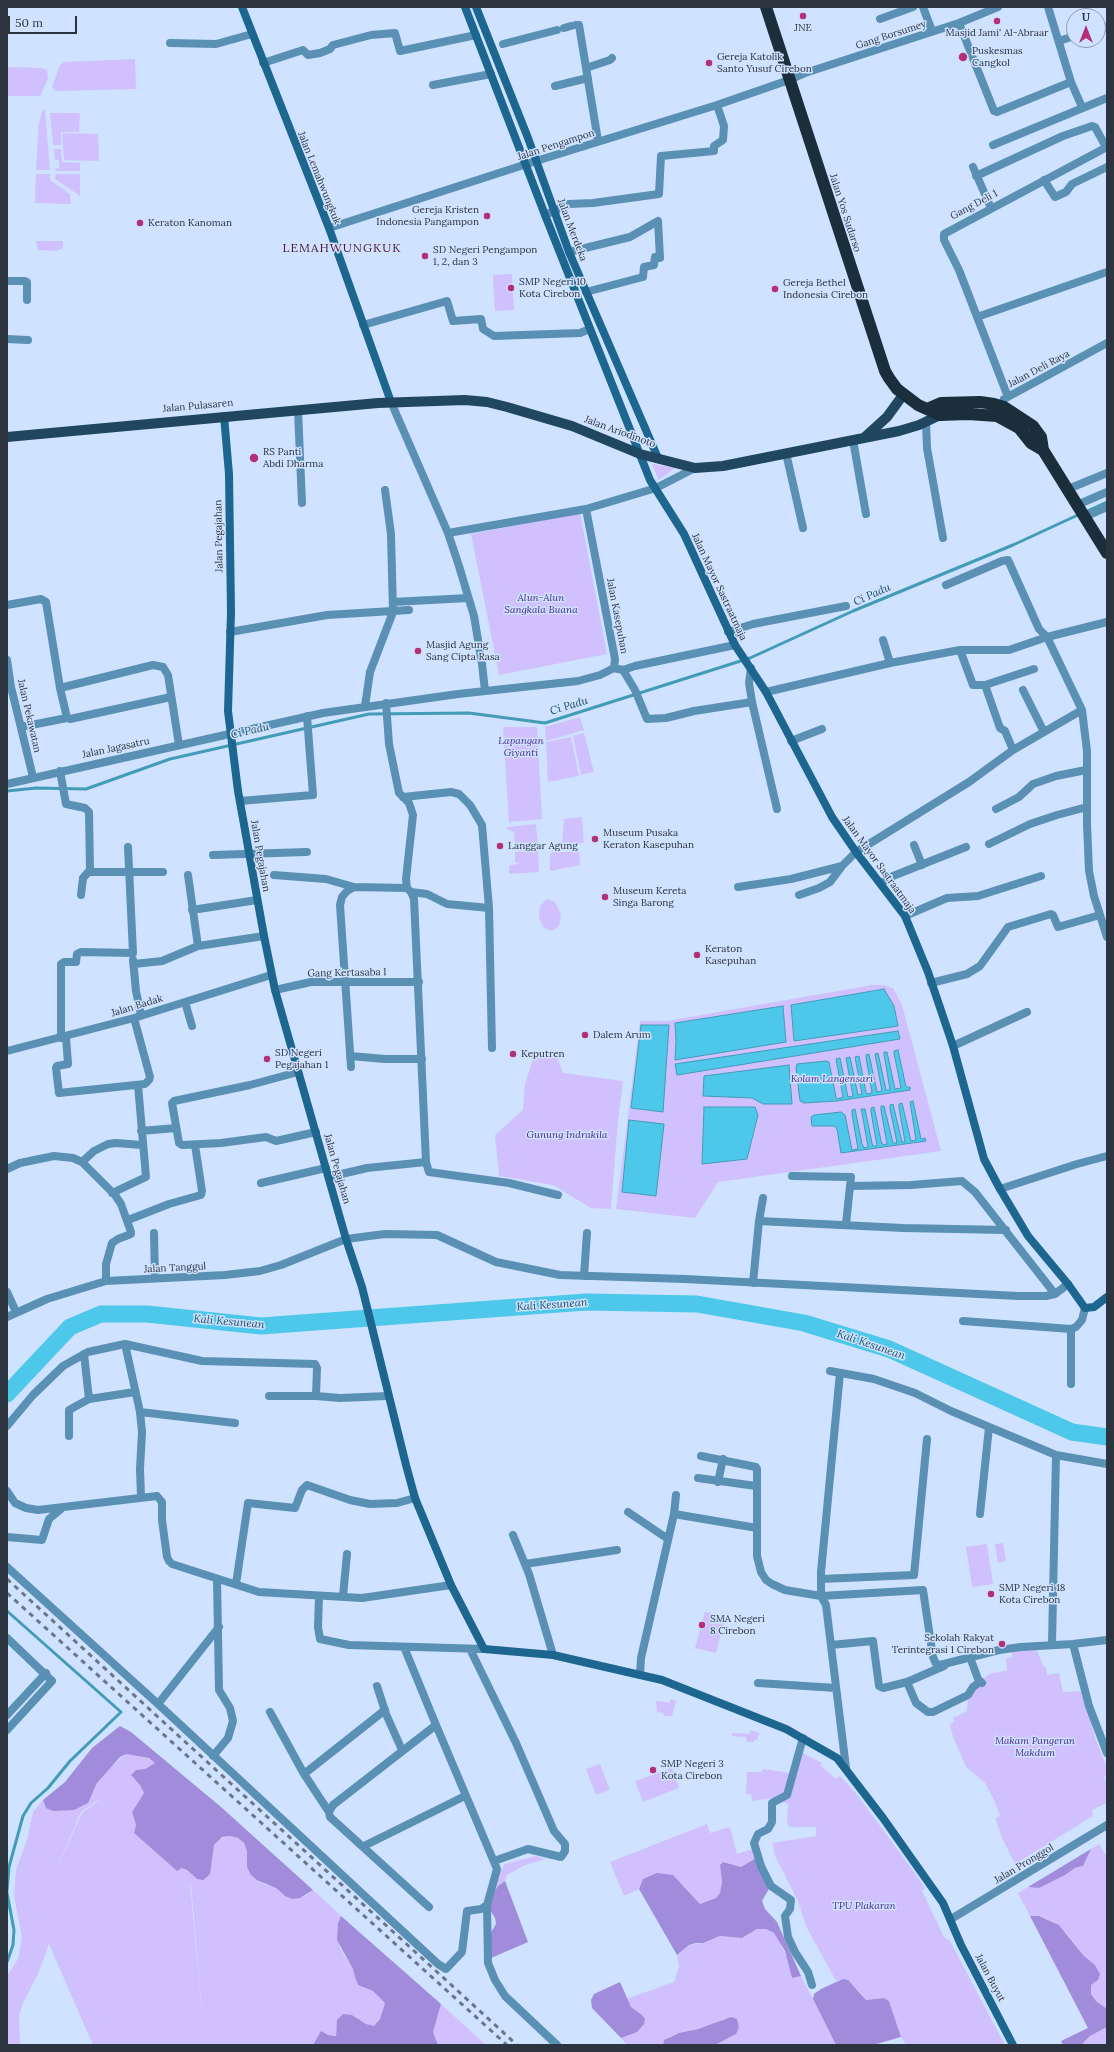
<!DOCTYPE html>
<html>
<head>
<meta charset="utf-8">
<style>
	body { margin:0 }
	#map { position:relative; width:1114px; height:2052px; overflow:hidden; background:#cfe2ff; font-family:Lora,serif }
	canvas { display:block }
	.frame { position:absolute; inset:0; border:8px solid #2c343f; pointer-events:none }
	.north { position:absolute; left:1066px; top:8px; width:40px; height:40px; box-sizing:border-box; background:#cfe2ff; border:1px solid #8e9cb2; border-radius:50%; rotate:0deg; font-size:11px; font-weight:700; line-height:16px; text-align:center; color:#2c343f }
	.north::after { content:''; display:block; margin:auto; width:14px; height:18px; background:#b32f76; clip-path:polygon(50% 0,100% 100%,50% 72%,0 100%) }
	.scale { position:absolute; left:8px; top:16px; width:69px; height:18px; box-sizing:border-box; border:2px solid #2c343f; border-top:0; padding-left:5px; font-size:12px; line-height:14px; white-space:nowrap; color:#2c343f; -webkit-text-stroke:3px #cfe2ff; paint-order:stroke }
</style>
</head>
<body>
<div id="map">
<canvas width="1114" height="2052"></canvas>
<div class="frame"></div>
<div class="north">U</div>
<div class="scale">50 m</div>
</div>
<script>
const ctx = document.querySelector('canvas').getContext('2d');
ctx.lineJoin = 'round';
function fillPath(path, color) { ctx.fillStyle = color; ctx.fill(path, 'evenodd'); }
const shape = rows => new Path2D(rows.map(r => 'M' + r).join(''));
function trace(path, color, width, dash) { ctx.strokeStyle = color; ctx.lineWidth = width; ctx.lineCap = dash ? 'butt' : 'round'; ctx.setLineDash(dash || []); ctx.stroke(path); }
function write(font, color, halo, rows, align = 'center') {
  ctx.font = font + ' Lora,serif'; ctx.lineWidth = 3; ctx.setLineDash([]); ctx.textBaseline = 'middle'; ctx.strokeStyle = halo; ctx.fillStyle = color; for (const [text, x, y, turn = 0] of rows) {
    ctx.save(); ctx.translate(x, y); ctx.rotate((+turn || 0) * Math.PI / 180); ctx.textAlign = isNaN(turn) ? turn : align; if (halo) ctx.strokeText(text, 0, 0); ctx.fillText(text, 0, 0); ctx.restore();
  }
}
fillPath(shape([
	[135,59,136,89,56,91,52,87,60,65,64,62],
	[7,67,41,68,47,70,48,79,40,96,7,96],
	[43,109,45,110,50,170,36,170,39,123],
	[50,113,80,113,79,132,61,132,61,145,53,145],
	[62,133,98,134,99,161,64,160],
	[54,149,61,149,62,162,80,163,80,171,55,171,55,169,59,168,59,160,55,160],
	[36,174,50,174,50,180,70,194,71,204,35,203],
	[56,174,80,174,80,196,55,179],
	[36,241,63,241,63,248,57,251,38,250],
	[512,274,514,310,495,311,493,275],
	[652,464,675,468,659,480],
	[580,513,607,654,499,675,471,534],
	[580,717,584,730,546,741,545,727],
	[503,727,537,727,542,819,509,822],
	[584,733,594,772,581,775,573,736],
	[571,737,579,776,548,782,546,742],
	[582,817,584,843,562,844,564,819],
	[536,824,538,846,515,847,514,832,507,829,507,827],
	[538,851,539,872,509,874,509,866,520,863,515,862,515,852],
	[553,852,579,852,580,865,550,871,550,854],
	[547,899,555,902,561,914,559,926,552,931,544,928,539,918,540,906],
	[872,985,883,985,893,988,902,1005,941,1151,718,1182,695,1218,616,1209,640,1021,667,1021],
	[534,1056,557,1058,563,1073,623,1081,618,1120,611,1209,591,1208,553,1185,499,1176,495,1135,523,1110,525,1084],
	[1003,1543,1006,1561,998,1563,995,1544],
	[987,1544,993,1584,972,1587,966,1547],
	[705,1612,725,1617,716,1653,695,1648],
	[1036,1649,1044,1667,1046,1667,1047,1675,1059,1673,1063,1692,1084,1691,1095,1738,1107,1767,1107,1776,1104,1777,1107,1784,1107,1803,1092,1810,1093,1816,1015,1864,1002,1838,995,1818,1000,1816,995,1802,985,1783,966,1767,953,1737,950,1724,954,1722,953,1718,967,1711,968,1698,981,1680,990,1674,1007,1670,1006,1659,1012,1657,1012,1652],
	[670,1699,676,1701,672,1716,664,1716,663,1713,657,1712,656,1701,670,1703],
	[751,1730,759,1733,757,1740,754,1740,754,1742,747,1742,746,1737,732,1736,732,1733,749,1734],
	[801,1752,822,1763,820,1765,836,1779,840,1776,855,1792,914,1872,925,1888,922,1891,944,1937,950,1941,1005,2045,906,2045,901,2037,889,2001,884,1998,866,2000,858,1990,843,1979,836,1981,807,1928,798,1901,776,1858,772,1843,816,1836,816,1827,789,1827,787,1821,788,1804,773,1798,752,1801,751,1794,746,1794,747,1772,762,1772,763,1769,796,1774],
	[126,1754,149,1758,155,1763,145,1769,136,1770,131,1775,140,1785,144,1793,132,1812,136,1825,134,1833,177,1871,182,1868,187,1870,197,1879,210,1874,212,1849,219,1839,230,1836,238,1838,244,1843,247,1851,247,1867,264,1884,276,1888,285,1896,304,1897,313,1890,341,1916,338,1923,340,1948,353,1969,355,1977,358,1985,373,1991,385,2003,380,2019,374,2026,366,2024,352,2015,336,2028,336,2036,328,2035,318,2038,313,2045,205,2045,191,1884,190,1883,205,2045,93,2045,49,1944,53,1877,82,1813,98,1801,109,1811,98,1800,81,1812,53,1877,49,1944,38,1974,23,2003,19,2015,20,2045,7,2045,7,1976,18,1959,22,1938,14,1895,16,1870,27,1840,33,1812,43,1800,46,1808,94,1791,97,1783,107,1770],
	[600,1764,610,1790,596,1795,586,1769],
	[672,1768,679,1788,643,1802,635,1781],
	[707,1824,710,1833,730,1827,737,1854,753,1849,756,1858,741,1867,723,1862,720,1865,722,1882,720,1893,716,1898,700,1904,683,1885,644,1879,639,1889,624,1896,610,1862],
	[1099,1844,1107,1857,1107,2009,1096,2001,1091,1994,1091,1985,1098,1980,1095,1965,1084,1956,1065,1931,1054,1922,1039,1916,1030,1916,1018,1893,1028,1887,1039,1888,1065,1875,1075,1868,1083,1866,1091,1849],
	[536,1856,545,1859,525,1865,507,1875,505,1881,498,1886,491,1897,498,1875,505,1864],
	[757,1929,766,1929,774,1933,778,1939,790,1964,792,1978,801,1976,836,2045,715,2045,736,2034,724,2018,715,2024,673,2035,664,2040,663,2045,627,2045,621,2038,644,2024,645,2020,642,2015,631,2007,626,1999,674,1982,679,1967,677,1955,689,1945,703,1943,720,1936,742,1938],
	[441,2004,486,2045,438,2045,433,2032],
	[1107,2027,1106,2045,1081,2045,1090,2036]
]), '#d0c1fe');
fillPath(shape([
	[120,1726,131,1732,221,1807,313,1890,300,1898,292,1899,285,1896,276,1888,257,1880,251,1875,247,1867,247,1851,244,1843,238,1838,230,1836,222,1837,214,1845,210,1874,207,1877,203,1880,197,1879,187,1870,182,1868,177,1871,134,1833,136,1825,132,1812,144,1793,140,1785,131,1775,136,1770,145,1769,155,1763,149,1758,126,1754,120,1757,97,1783,88,1803,74,1810,53,1811,46,1808,43,1800,65,1782,92,1748],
	[1091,1849,1083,1866,1075,1868,1065,1875,1039,1888,1028,1887],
	[756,1858,770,1887,762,1901,765,1909,777,1922,801,1976,792,1978,785,1951,774,1933,766,1929,757,1929,742,1938,720,1936,703,1943,696,1943,689,1945,677,1955,639,1889,643,1879,657,1873,673,1875,700,1904,716,1898,720,1893,722,1882,720,1865,723,1862,741,1867],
	[505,1881,528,1942,491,1958,490,1934,496,1924,495,1918,490,1910,491,1897,498,1886],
	[341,1916,441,2004,433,2032,438,2045,313,2045,321,2031,328,2035,336,2036,337,2020,343,2014,352,2015,366,2024,374,2026,380,2019,385,2003,373,1991,358,1985,355,1977,353,1969,337,1940,338,1923],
	[1030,1916,1039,1916,1059,1925,1084,1956,1095,1965,1100,1974,1098,1980,1091,1985,1091,1994,1096,2001,1107,2009,1107,2027,1090,2036,1081,2045,1063,2045,1061,2041,1088,2028],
	[843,1979,848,1980,866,2000,884,1998,889,2001,901,2037,873,2045,836,2045,813,1999,814,1994,821,1989],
	[620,1982,631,2007,642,2015,645,2019,644,2024,637,2032,621,2038,592,2008,591,2000,594,1994],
	[731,2017,737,2019,739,2027,736,2034,715,2045,663,2045,664,2040,679,2033,698,2029]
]), '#a18cdc');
const water = shape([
	[884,989,894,1006,898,1026,794,1041,791,1005,884,989],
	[783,1006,786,1042,675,1060,676,1041,675,1023,783,1006],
	[641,1025,669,1025,663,1112,631,1108,641,1025],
	[898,1031,900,1039,677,1075,675,1064,898,1031],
	[898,1050,906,1087,910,1087,910,1090,837,1101,804,1103,800,1101,796,1068,797,1064,826,1061,829,1062,836,1097,837,1099,843,1097,836,1059,840,1058,848,1097,853,1096,846,1058,850,1057,858,1095,862,1094,855,1057,859,1056,866,1092,867,1094,872,1093,866,1057,866,1055,869,1054,877,1092,882,1091,875,1054,878,1053,886,1090,890,1090,884,1054,884,1052,887,1052,895,1089,901,1088,894,1053,894,1051,898,1050],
	[789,1065,792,1104,763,1104,752,1098,703,1096,704,1076,789,1065],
	[913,1101,921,1139,925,1138,926,1141,841,1153,837,1129,834,1126,812,1126,811,1117,814,1115,841,1112,845,1115,852,1150,858,1149,852,1114,852,1110,855,1109,862,1144,864,1148,868,1147,862,1113,861,1109,865,1109,872,1143,873,1146,877,1146,871,1112,871,1108,874,1107,881,1141,883,1145,887,1144,881,1110,881,1106,884,1106,893,1143,897,1143,890,1109,890,1105,893,1104,901,1138,902,1142,905,1142,899,1108,899,1104,902,1103,910,1137,911,1141,916,1140,910,1102,913,1101],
	[704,1107,755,1107,758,1115,747,1159,702,1164,704,1107],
	[629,1120,664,1124,656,1196,622,1192,629,1120]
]);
fillPath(water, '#4dc8ea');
trace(water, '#439cb7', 1);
trace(shape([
	[1085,512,1107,502],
	[7,791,36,788,86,789,170,759,369,714,469,713,545,723,750,658,853,611,1013,545,1080,514],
	[7,1611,121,1712,70,1761,48,1788,31,1803,23,1816,9,1867,7,1891],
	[7,1893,14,1930,13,1945,7,1962]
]), '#439cb7', 3);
trace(shape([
	[7,1394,70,1327,101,1314,147,1314,261,1326,586,1302,697,1304,804,1323,889,1349,1072,1432,1107,1437]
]), '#4dc8ea', 17);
trace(shape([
	[923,7,932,31],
	[1048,7,1071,82,1082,107],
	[880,19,913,7],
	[959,23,994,111,997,112,1071,82],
	[576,25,579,25,598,141],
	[564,28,571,26],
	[1098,29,1107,27],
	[1059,41,1074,36],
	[170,43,216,44,252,34],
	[503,44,557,30],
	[263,63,303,50,308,55,320,53,330,49,333,45,371,35,395,33,400,51,476,35],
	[586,68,610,60,612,58],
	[433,85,491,74],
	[555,86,588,78],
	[993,145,1107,98],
	[973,167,991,208],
	[976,176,1063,136,1092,126,1095,127,1106,147],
	[1044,180,1055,197,1066,192,1072,184,1107,167],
	[545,215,569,204,593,203,659,194,661,156,714,151,714,146,723,140,724,126,717,105],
	[329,228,536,161,717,105,789,80,805,73,959,23,998,7],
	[569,252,630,237,658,221,660,258,655,257,654,265,644,267,643,277,586,292],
	[7,281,25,281,27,282,27,300],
	[977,317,1107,272],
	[363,325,447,301,453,321,481,319,483,329,494,336,580,333,590,329],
	[7,339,28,340],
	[1008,397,959,270,944,240,944,234,1107,147],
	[1004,399,1107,343],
	[391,402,448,533,459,566,474,616,482,664,485,691],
	[298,410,302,503],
	[926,422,927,448,943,538],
	[853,440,866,514],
	[786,453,803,528],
	[1068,489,1107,473],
	[1077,505,1107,492],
	[1084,517,1107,507],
	[448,533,586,509,656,488,695,468],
	[946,585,1002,561,1008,560,1039,629,1047,637,1082,710,1087,751,1087,824,1089,871,1094,896,1107,937],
	[393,602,468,598],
	[7,605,41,599,46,602,60,688,67,718],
	[230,632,327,615,409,610],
	[728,632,753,624,846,606],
	[883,640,890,663],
	[960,650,973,685,985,685,1034,669],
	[7,660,11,687,33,777],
	[614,668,623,670,635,690,647,719,666,718,694,711,752,702],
	[751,668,749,683,752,702,777,809],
	[623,670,635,666,735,645],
	[985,685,1000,728,1005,731,1013,750],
	[60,688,153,665,163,667,168,675,179,745],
	[1023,690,1044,732],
	[766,692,890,663,960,650,1009,650,1047,637,1107,622],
	[386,703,389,744,399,793,409,803,413,815,406,879,407,888,411,892,414,899,426,1162,429,1172,509,1183,558,1195],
	[365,706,370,672,393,612,391,534,385,490],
	[21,727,67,718,70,719,171,697],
	[791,741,822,729],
	[60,771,66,804,85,808,89,812,90,870,83,878,81,895],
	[7,784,323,713,458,694,578,681,600,675,614,668,615,659,586,509],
	[403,797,451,792,459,794,470,805,482,825,489,908,492,1048],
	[240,801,313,795,307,716],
	[996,809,1019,797,1033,784,1056,776,1086,770],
	[989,844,1030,824,1057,815,1087,807],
	[914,845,922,865],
	[213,855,307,852],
	[89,872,163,872],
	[188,875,198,946],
	[274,875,326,879,354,887],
	[881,883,893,876,966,847],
	[738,887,791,879,842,866,856,852,969,782,1013,750,1082,710],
	[411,892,427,894,447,904,489,908],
	[799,895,819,888,830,882,842,866],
	[192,910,257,900],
	[905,916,947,898,978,896,1041,876],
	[133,960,136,991,141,1015],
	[134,964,162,961,198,946,264,936],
	[931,983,967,974,980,966,1008,927,1051,914,1053,915,1058,927,1100,915],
	[275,990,311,982,419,982],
	[185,1002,192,1026],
	[66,1037,68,1064,57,1066,56,1068,59,1093,145,1084,149,1080,150,1077,134,1018],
	[61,1038,61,964,64,962,76,962,77,954,81,952,133,953,128,847],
	[953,1046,1027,1012],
	[7,1051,134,1018,271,975],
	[350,1056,385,1059,422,1059],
	[351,1067,340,905,342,897,347,891,354,887,407,888],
	[298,1072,250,1085,174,1101,172,1103,179,1143,182,1145,221,1143,266,1137,276,1141,316,1132],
	[141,1131,176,1128],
	[82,1162,94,1151,108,1144,116,1143,142,1145],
	[7,1169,20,1163,54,1156,73,1158,82,1162,115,1195,121,1204,131,1232,131,1234,118,1239,112,1243,106,1264,106,1281],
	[792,1176,851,1177,846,1224],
	[329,1177,367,1168,426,1162],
	[261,1183,326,1168],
	[851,1186,911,1185,962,1181,975,1192,1055,1294],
	[1000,1189,1077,1164,1107,1156],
	[112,1193,146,1177,138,1085],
	[128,1220,169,1204,201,1195,202,1191,195,1145],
	[759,1221,903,1228,1006,1230],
	[154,1233,155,1278],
	[584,1276,587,1233],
	[753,1283,759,1221,763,1198],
	[7,1292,16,1312],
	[7,1317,47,1299,106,1281,225,1275,260,1271,281,1265,346,1239,385,1234,437,1235,496,1262,560,1275,685,1279,1018,1296,1046,1296,1055,1294,1068,1284],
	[963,1321,1071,1329,1076,1327,1082,1320,1085,1308],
	[1071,1329,1071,1384],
	[125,1344,140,1412,235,1423],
	[84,1354,89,1399,135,1392],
	[830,1371,874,1379,915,1393,951,1411,1056,1455,1107,1464],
	[840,1373,821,1572,821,1596,923,1590,933,1657,936,1664,940,1665,999,1650,1021,1647,1073,1644,1107,1640],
	[269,1396,316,1396,340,1398,388,1396],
	[140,1412,142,1432,140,1469,141,1497],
	[7,1426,33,1395,63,1366,88,1352,125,1344,202,1361,315,1364,317,1368,316,1396],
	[69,1436,69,1410,89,1399],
	[701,1456,756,1467,757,1469,757,1556,761,1572,766,1580,772,1584,785,1590,821,1596,826,1605,846,1768],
	[698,1478,756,1486],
	[718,1482,723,1459],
	[7,1491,15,1503,26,1508,38,1510,157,1496,162,1502,162,1520,167,1557,169,1561,172,1564,259,1592,362,1598,451,1585],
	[628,1512,668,1539],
	[674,1514,757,1528],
	[980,1514,989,1427],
	[513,1535,529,1574,553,1655],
	[7,1537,42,1540,49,1519,61,1509],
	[525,1564,617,1550],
	[7,1567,158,1704,438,1964,446,1969,462,1952,467,1911,481,1909,487,1905,497,1869,436,1725],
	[821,1579,914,1575,927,1439],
	[236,1584,248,1503,295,1508,302,1490,307,1485,350,1500,370,1504,397,1503,415,1498],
	[319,1596,318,1627,320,1639,349,1645,484,1649],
	[343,1596,347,1554],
	[7,1638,52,1681,7,1730],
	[1052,1644,1056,1455],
	[1073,1644,1089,1706,1107,1753],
	[831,1645,873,1641,879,1686,883,1688,907,1682,944,1666],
	[404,1647,436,1725,333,1805,329,1812,330,1817,429,1907],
	[470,1649,516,1743,554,1831,565,1844,565,1851,561,1857,528,1849,494,1861],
	[970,1657,978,1679,982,1683],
	[640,1675,641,1658,674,1514,676,1495],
	[907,1682,916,1703,928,1712,933,1712,968,1695,973,1687,980,1682],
	[758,1683,836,1688],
	[377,1686,386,1714,402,1750],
	[158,1704,219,1627],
	[270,1712,304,1774,329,1812],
	[7,1715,46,1673],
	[803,1738,787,1795,772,1803,772,1822,768,1829,758,1834,754,1843,761,1866,771,1886,791,1900,790,1909,785,1916,788,1937,795,1952,808,1972,812,1985],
	[213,1756,228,1738,233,1721,230,1708,219,1690,217,1579],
	[304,1774,385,1710],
	[364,1846,465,1796],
	[487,1905,488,1963,495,1980,505,1996,557,2045],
	[951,1919,1107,1825]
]), '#5990b4', 8);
trace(shape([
	[242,7,329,228,391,402],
	[465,7,545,215,650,480,684,534,735,645,766,692,832,817,856,852,905,916,928,972,953,1046,984,1159,1000,1189,1028,1236,1068,1284,1085,1308,1094,1307,1107,1297],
	[476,7,528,138,569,252,658,458],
	[224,416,229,474,231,612,228,711,238,791,264,936,275,990,346,1239,362,1287,406,1465,415,1498,451,1585,484,1649,553,1655,662,1680,786,1729,837,1758,883,1818,943,1903,961,1945,1013,2045]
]), '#1c6690', 8);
trace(shape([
	[7,437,378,403,465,400,487,402,507,407,572,426,640,454,695,468,723,466,899,431,919,425,940,415],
	[865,437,887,417,903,395]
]), '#20475f', 10);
trace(shape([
	[766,7,885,371,889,378,897,389,918,405,940,415,968,414,997,416,1019,428,1031,443,1043,450],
	[927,409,941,403,980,402,994,404,1004,407,1033,426,1041,437,1043,450,1107,553]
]), '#1a2e3b', 12);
trace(shape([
	[7,1579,517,2045],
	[7,1593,507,2045]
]), '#6b7789', 3, [5, 5]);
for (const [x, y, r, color] of [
	[803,16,4,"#b32f76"],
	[997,21,4,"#b32f76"],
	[963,57,5,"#b32f76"],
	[709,63,4,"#b32f76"],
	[487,216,4,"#b32f76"],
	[140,223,4,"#b32f76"],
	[425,256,4,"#b32f76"],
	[511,288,4,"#b32f76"],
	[775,289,4,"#b32f76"],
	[254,458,5,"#b32f76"],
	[418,651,4,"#b32f76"],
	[595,839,4,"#b32f76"],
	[500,846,4,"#b32f76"],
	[605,897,4,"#b32f76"],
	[697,955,4,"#b32f76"],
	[585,1035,4,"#b32f76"],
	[513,1054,4,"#b32f76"],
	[267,1059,4,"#b32f76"],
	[991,1594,4,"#b32f76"],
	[702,1625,4,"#b32f76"],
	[1002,1644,4,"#b32f76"],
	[653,1770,4,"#b32f76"]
]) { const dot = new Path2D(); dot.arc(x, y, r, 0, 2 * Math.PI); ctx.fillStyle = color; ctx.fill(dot); trace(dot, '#cfe2ff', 1.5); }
write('10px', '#2c343f', '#cfe2ff', [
	["JNE",803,28,"center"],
	["Masjid Jami' Al-Abraar",997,33,"center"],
	["Puskesmas",972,51],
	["Cangkol",972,63],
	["Gereja Katolik",717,57],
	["Santo Yusuf Cirebon",717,69],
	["Gereja Kristen",479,210,"right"],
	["Indonesia Pangampon",479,222,"right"],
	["Keraton Kanoman",148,223],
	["SD Negeri Pengampon",433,250],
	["1, 2, dan 3",433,262],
	["SMP Negeri 10",519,282],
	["Kota Cirebon",519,294],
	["Gereja Bethel",783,283],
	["Indonesia Cirebon",783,295],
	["RS Panti",263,452],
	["Abdi Dharma",263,464],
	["Masjid Agung",426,645],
	["Sang Cipta Rasa",426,657],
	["Museum Pusaka",603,833],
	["Keraton Kasepuhan",603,845],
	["Langgar Agung",508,846],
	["Museum Kereta",613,891],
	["Singa Barong",613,903],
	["Keraton",705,949],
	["Kasepuhan",705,961],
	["Dalem Arum",593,1035],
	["SD Negeri",275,1053],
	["Pegajahan 1",275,1065],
	["Keputren",521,1054],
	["SMP Negeri 18",999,1588],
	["Kota Cirebon",999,1600],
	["SMA Negeri",710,1619],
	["8 Cirebon",710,1631],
	["Sekolah Rakyat",994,1638,"right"],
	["Terintegrasi 1 Cirebon",994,1650,"right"],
	["SMP Negeri 3",661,1764],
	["Kota Cirebon",661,1776]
], 'left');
write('10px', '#2c343f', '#cfe2ff', [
	["Gang Borsumey",891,35,-18],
	["Jalan Pengampon",556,145,-18],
	["Jalan Lemahwungkuk",319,178,68],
	["Gang Deli 1",974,205,-28],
	["Jalan Yos Sudarso",845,213,72],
	["Jalan Merdeka",572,230,69],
	["Jalan Deli Raya",1039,369,-28],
	["Jalan Pulasaren",198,406,-5],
	["Jalan Ariodinoto",620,432,20],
	["Jalan Pegajahan",219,536,-91],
	["Jalan Mayor Sastraatmaja",719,587,65],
	["Jalan Kasepuhan",617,616,79],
	["Jalan Pekawatan",29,716,77],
	["Jalan Jagasatru",116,748,-12],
	["Jalan Pegajahan",260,856,80],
	["Jalan Mayor Sastraatmaja",879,865,54],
	["Gang Kertasaba I",347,973,-1],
	["Jalan Badak",137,1006,-17],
	["Jalan Pegajahan",337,1169,74],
	["Jalan Tanggul",175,1268,-3],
	["Jalan Pronggol",1024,1864,-31],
	["Jalan Buyut",990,1978,62]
]);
write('italic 10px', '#4b2986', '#cfe2ff', [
	["Alun-Alun",541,598],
	["Sangkala Buana",541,610],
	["Lapangan",521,741],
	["Giyanti",521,753],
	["Kolam Langensari",832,1079],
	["Gunung Indrakila",567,1135],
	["Makam Pangeran",1035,1741],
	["Makdum",1035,1753],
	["TPU Plakaran",864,1906]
]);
write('italic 11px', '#1b4e5d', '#cfe2ff', [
	["Ci Padu",872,595,-24],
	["Ci Padu",569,706,-17],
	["Ci Padu",250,731,-13],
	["Kali Kesunean",552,1305,-4],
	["Kali Kesunean",229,1322,5],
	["Kali Kesunean",871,1345,19]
]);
ctx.letterSpacing = '1px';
write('12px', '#531435', '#cfe2ff', [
	["LEMAHWUNGKUK",342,249]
]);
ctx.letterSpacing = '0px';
</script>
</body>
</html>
